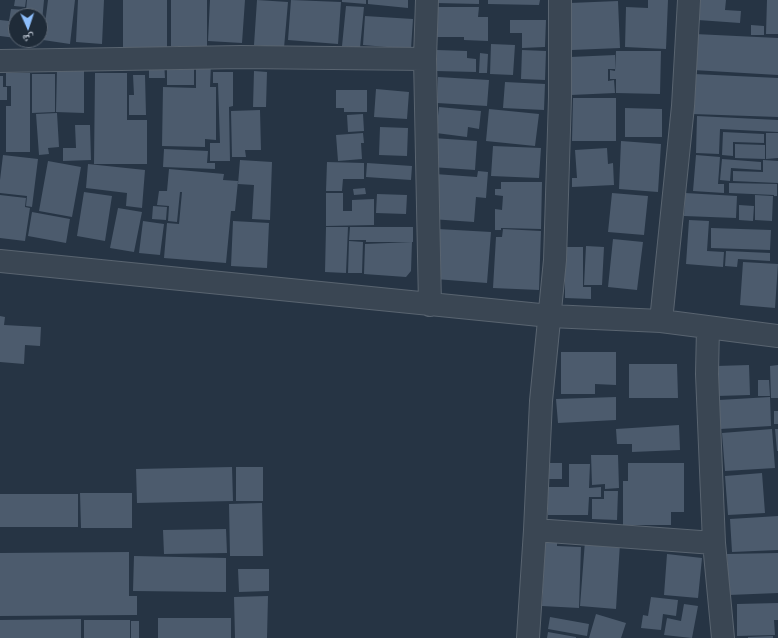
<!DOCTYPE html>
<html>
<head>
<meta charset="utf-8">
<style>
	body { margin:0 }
	#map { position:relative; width:778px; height:638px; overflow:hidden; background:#263444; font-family:"Open Sans","Noto Naskh Arabic",sans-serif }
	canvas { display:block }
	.north { position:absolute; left:8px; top:8px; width:40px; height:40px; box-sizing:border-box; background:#1f2b38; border:1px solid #5c6774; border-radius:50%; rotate:177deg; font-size:11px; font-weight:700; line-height:16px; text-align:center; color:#b8c1cd }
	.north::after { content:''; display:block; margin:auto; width:14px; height:18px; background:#8dbefc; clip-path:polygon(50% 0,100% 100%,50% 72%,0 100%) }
</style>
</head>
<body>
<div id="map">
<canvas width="778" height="638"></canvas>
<div class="north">ش</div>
</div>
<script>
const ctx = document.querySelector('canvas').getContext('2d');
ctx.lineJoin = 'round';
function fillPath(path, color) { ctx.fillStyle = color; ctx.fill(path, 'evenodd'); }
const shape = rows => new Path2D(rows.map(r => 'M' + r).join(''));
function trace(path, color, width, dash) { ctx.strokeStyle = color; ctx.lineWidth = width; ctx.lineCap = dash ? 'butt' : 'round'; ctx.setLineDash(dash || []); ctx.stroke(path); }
fillPath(shape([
	[15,0,26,0,25,7,14,6],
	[27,0,44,0,41,32,40,32,40,16,16,16,16,38,0,36,0,20,9,21,11,9,26,10],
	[48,0,75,0,70,44,43,40],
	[78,0,104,0,102,44,76,42],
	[123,0,167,0,167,47,123,47],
	[171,0,207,0,207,46,171,46],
	[210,0,245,0,242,43,208,41],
	[257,0,288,2,284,48,254,45],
	[291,0,341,2,338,44,288,40],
	[342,0,366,0,366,4,342,2],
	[368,0,408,0,408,8,368,4],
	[436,0,479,0,479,4,436,3],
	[488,0,540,0,539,5,488,4],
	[648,0,668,0,666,49,625,47,626,7,648,8],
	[699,0,726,0,725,10,741,11,740,23,698,20],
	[767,0,778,0,778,34,766,34],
	[618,1,620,48,572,50,570,3],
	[346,6,364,7,360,48,342,46],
	[433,7,479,7,478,17,488,17,488,41,464,40,464,37,432,37],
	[365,16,413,19,411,49,363,45],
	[510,20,546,20,545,47,522,48,522,33,510,33],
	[751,25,764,26,764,35,751,35],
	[695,34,778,38,778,75,693,70],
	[491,44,515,45,513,75,490,74],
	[437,50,467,51,467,58,476,59,476,72,436,71],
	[522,50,546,51,545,80,521,79],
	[616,51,661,51,660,94,616,93,616,79,610,79,610,70,615,71],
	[480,53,488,54,487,73,479,73],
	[615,55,615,69,608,69,608,81,614,80,615,93,571,95,570,57],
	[164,61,165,78,149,78,149,62],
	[196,64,211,64,210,87,216,87,216,140,205,139,205,147,162,146,163,87,196,88],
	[167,65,194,65,194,85,167,85],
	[57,69,84,70,84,113,56,112],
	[254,71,267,72,266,107,253,107],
	[213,72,233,72,233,106,229,107,230,161,210,161,210,143,220,143,218,83,213,83],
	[6,73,30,73,30,152,6,152,6,106,11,106,11,86,6,86],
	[95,73,127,73,127,120,147,120,147,164,94,164],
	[32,74,55,74,55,112,32,113],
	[694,74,778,78,778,117,692,114],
	[133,75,145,75,146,115,129,115,129,95,134,95],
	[0,76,3,76,3,87,7,87,7,100,0,100],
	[438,77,489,80,487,106,437,103],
	[505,82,545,84,544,110,503,108],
	[376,89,409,92,407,119,374,117],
	[336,90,367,90,367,112,344,112,344,108,336,108],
	[573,98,616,98,616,141,572,141],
	[439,107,481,111,479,129,468,127,467,137,436,133],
	[625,108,662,109,662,137,625,137],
	[489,109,539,114,535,146,486,141],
	[260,110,261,150,245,150,246,157,232,157,231,111],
	[57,113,59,147,48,148,49,154,39,155,36,114],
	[363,114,364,131,348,132,347,115],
	[697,116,778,120,778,132,720,129,719,154,696,153],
	[75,125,90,125,91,160,63,161,63,148,76,148],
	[380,127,408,128,407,156,379,155],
	[723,132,764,134,764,143,733,142,733,156,722,155],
	[363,133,364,143,361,143,362,159,338,161,336,135],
	[766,133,778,133,778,158,766,159],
	[433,138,477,141,475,170,431,167],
	[621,141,661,144,658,192,619,189],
	[735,144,765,145,765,159,735,158],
	[493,146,541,148,539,178,491,176],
	[607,148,608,164,613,163,614,185,572,187,572,178,577,178,575,150],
	[164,149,208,151,207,163,215,163,215,169,163,167],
	[3,155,38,159,32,207,26,206,27,196,0,193,0,180],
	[696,155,720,157,718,184,724,184,724,193,693,191],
	[722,159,761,162,761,170,731,168,730,181,720,180],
	[240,160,272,162,270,220,252,219,254,185,238,184],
	[763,160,778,161,778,183,733,181,733,171,763,172],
	[48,161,81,167,72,217,39,211],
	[327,162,364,163,364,179,343,179,342,191,326,191],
	[367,163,412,166,411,180,366,177],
	[88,164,145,170,142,208,126,206,127,193,86,188],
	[169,169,224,174,223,180,238,181,235,211,231,211,226,263,164,258,167,223,179,224,182,192,180,192,177,222,168,221,169,206,157,205,159,191,167,191],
	[478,171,488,172,486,198,476,197,474,222,431,219,435,174,477,177],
	[501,182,542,182,541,229,501,228,501,230,495,230,495,209,502,210,503,196,495,195,495,189,501,189],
	[729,183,777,184,777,196,774,196,774,195,729,193],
	[365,188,366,194,354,195,353,189],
	[84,192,112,196,105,241,77,236],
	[326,193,343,193,343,211,352,211,352,200,374,199,374,225,326,226],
	[612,193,648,196,644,235,608,232],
	[685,193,737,196,736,218,684,216],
	[377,194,407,195,406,214,376,213],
	[0,195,26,198,25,207,30,208,25,241,0,238],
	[755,195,773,196,772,221,755,220],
	[739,205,754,206,753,221,739,220],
	[153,206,167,207,166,220,152,219],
	[118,208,142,212,134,252,110,248],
	[32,212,70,219,66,243,28,236],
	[689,220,709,221,707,251,724,252,723,267,686,264],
	[143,221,164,224,160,255,139,253],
	[233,221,269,223,267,268,231,266],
	[326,227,348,227,346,273,325,272],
	[350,227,413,227,413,242,366,242,366,240,349,240],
	[711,228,771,230,770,250,711,248],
	[438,229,491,232,487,283,435,279],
	[503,229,541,231,539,290,493,288,496,237,502,237],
	[613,239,643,242,637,290,608,287],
	[349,241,363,242,362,273,348,273],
	[412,242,411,271,406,277,364,274,365,244],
	[586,246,604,247,602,285,584,285],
	[565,247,583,247,583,287,591,287,591,299,565,298],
	[726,251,770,253,770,261,738,259,737,267,725,266],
	[743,262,778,264,775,308,740,305],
	[0,316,5,317,4,325,41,327,40,346,25,345,24,364,0,362],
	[561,352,616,352,616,385,595,384,595,394,561,394],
	[629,364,677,364,678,398,629,398],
	[749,365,750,395,717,396,716,366],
	[778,365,778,398,771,398,770,366],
	[758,380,769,380,770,396,758,396],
	[616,397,616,420,558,423,556,399],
	[770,397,771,426,720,429,719,400],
	[774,411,778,411,778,424,774,424],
	[679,425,680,450,632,452,632,444,617,444,616,429],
	[772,429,775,468,725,471,722,433],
	[775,429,778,429,778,451,777,451],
	[591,455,618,455,619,488,605,489,605,484,592,485],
	[542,463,562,463,562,479,542,479],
	[628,463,684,463,684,512,671,512,671,525,623,525,623,481,628,481],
	[569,464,590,464,589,488,601,487,601,497,589,497,588,515,548,515,548,487,569,487],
	[232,467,233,501,137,503,136,469],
	[236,467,263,467,263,501,236,501],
	[762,473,765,513,728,515,725,476],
	[604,491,618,491,617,520,592,519,592,499,604,499],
	[80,493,132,493,132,528,81,528],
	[0,494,78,494,78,527,0,527],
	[262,503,263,556,230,556,229,504],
	[778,516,778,550,732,552,730,519],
	[226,529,227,553,164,554,163,530],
	[545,541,557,542,557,546,581,547,579,608,542,606],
	[585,541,620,543,616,609,580,606],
	[129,552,129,596,137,596,137,615,0,616,0,553],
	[778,553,778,593,729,595,727,554],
	[667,554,702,558,698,598,664,595],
	[134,556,226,558,226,592,133,591],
	[238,569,269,569,269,591,239,592],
	[268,596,267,638,235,638,234,597],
	[651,597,678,600,676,616,663,614,661,630,641,628,643,615,648,616],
	[778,603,778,620,774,620,775,635,737,636,737,604],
	[684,604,698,606,692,638,664,635,667,618,681,621],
	[596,614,626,623,621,638,589,638],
	[550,617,589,624,587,636,548,629],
	[158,618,231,618,231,638,158,638],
	[81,619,81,638,0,638,0,620],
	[84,620,130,620,130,638,84,638],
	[131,621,139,621,139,638,131,638],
	[548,632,576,637,576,638,547,638],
	[773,636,773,638,748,638,748,637]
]), '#4c5b6d');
const minor = shape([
	[427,0,425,59,430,305],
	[0,61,241,57,425,59],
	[0,261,550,316,661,321,778,336],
	[661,321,683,106,689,0],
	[708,327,707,374,714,543,723,638],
	[535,530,714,543],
	[528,638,535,530,541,401,555,260,560,97,560,0]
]);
trace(minor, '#596470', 24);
trace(minor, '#3a4653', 22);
</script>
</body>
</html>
